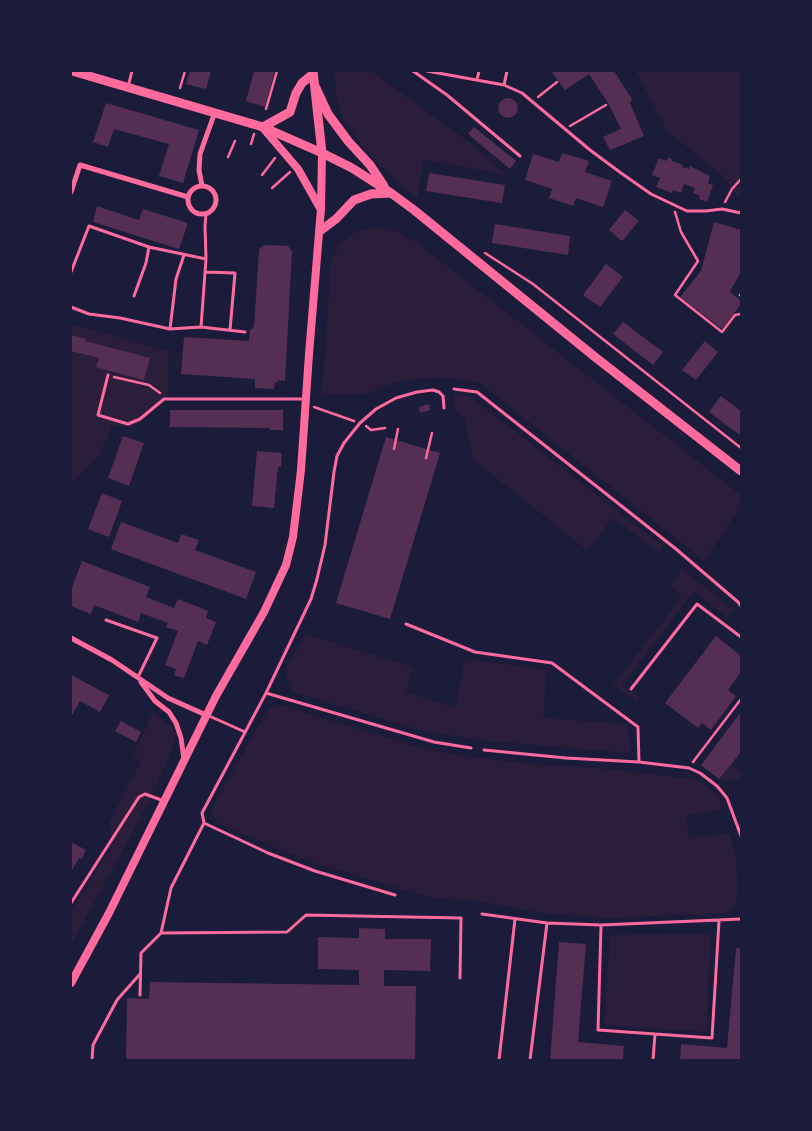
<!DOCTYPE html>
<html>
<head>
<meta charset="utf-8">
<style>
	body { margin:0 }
	#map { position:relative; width:812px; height:1131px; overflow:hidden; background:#1b1b3a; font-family:"IBM Plex Sans",sans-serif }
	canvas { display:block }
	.frame { position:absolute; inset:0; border:72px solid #1b1b3a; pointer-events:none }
</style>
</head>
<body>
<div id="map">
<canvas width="812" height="1131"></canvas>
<div class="frame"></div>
</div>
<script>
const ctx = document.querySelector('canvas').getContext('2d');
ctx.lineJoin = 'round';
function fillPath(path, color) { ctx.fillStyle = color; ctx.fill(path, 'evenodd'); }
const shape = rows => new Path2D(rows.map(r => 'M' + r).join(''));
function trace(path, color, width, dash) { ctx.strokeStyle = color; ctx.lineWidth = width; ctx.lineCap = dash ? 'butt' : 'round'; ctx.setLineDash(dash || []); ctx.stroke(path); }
fillPath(shape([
	[334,71,371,71,469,142,506,175,423,159,418,198,400,184,362,147,343,118,336,95],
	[636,71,741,71,741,201,722,175,667,131],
	[373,227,392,229,416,242,741,495,741,506,704,561,479,382,438,377,395,382,370,393,322,395,331,259,342,242,349,237,357,231],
	[71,324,169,351,168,398,135,427,112,426,99,456,71,483],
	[454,394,471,397,663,546,659,552,613,518,587,550,473,459,465,418,453,409],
	[682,569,733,610,727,617,694,591,622,685,639,698,637,702,613,685,682,597,670,586],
	[305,634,414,667,406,692,456,708,464,662,469,659,547,670,543,718,627,724,631,753,489,741,423,731,294,692,290,687,287,681,287,668],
	[277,704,411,745,454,755,530,764,597,768,694,779,713,791,719,798,723,810,686,815,689,837,730,834,736,860,738,887,737,900,732,908,727,913,608,918,543,913,471,900,436,899,317,864,228,828,218,823,214,818,212,812,214,804,269,708],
	[153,712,171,726,174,731,175,738,170,754,152,796,71,945,71,910,111,849,109,823,141,761,133,755],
	[731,765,741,772,739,780,725,781,719,779],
	[710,934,707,1032,604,1025,610,935]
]), '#2a1e3b');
fillPath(shape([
	[190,71,211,71,206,89,186,84],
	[254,71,275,71,265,107,246,101],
	[551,71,614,71,632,99,630,103,644,136,610,150,603,137,621,129,608,103,589,74,565,90],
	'498 108a10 10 0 1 1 20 0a10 10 0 1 1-20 0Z',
	[106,103,199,130,183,183,159,176,169,144,114,129,108,147,93,142],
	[474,127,516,161,510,169,468,134],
	[562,153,589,161,585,172,612,181,603,207,576,198,573,206,549,198,552,189,525,180,533,154,559,162],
	[668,157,672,159,672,161,683,165,682,167,689,169,690,166,710,176,708,183,713,185,707,202,699,199,700,196,693,193,695,188,684,184,681,193,673,190,672,193,656,187,660,178,652,175,659,158,667,161],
	[429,173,505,185,502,203,426,191],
	[97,206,139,220,143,209,188,223,179,249,93,222],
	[625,210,639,221,622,241,609,230],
	[714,222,741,230,741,271,730,292,741,301,741,304,722,329,680,297,701,271],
	[495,224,570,236,568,255,492,243],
	[264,245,288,246,292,251,285,381,278,380,278,382,275,382,274,389,255,388,255,379,181,374,184,337,249,341,250,330,254,327,259,249],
	[606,264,623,277,600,307,583,295],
	[623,322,663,352,653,365,613,334],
	[71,335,86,339,85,341,150,358,144,380,96,367,99,358,71,351],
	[705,341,718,352,696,380,682,370],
	[721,396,741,411,741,436,709,412],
	[429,404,430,410,420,413,419,407],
	[170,410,283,410,283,430,270,430,270,428,170,427],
	[123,436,144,443,129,486,108,478],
	[386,437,440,453,390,619,336,603],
	[257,451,282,453,281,467,278,467,274,508,252,506],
	[102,493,122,501,109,537,88,529],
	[121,522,178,543,181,534,199,540,195,550,256,572,246,599,111,549],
	[82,561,150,587,146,597,174,608,178,599,208,611,206,618,216,622,207,645,198,641,184,678,174,675,176,669,165,665,178,631,166,627,168,623,141,613,138,622,94,605,91,614,71,606,71,590],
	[716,636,741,656,741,672,728,690,736,696,711,730,702,723,698,728,665,703],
	[71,675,109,695,100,712,80,701,71,717],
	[741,712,741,752,719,779,701,765],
	[121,721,141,732,136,742,115,731],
	[71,842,86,850,82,859,79,858,71,872],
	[359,928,385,929,385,939,431,939,430,971,384,970,384,986,416,986,415,1060,126,1060,127,998,149,999,150,982,359,985,359,970,318,969,318,937,359,938],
	[559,942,586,944,578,1042,624,1046,623,1060,550,1060],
	[736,948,741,948,741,1060,680,1060,681,1044,727,1048]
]), '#542f53');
trace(shape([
	[180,88,185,71],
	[538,97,557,82],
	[266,109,277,71],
	[570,126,606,105],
	[251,144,254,134],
	[228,157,235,141],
	[262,175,275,158],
	[272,188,290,172],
	[725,202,732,189,741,179],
	[675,212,681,232,698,261,675,295,722,332,735,315,740,314],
	[485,253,533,284,741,448],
	[114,377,149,385,160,393],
	[314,407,354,421],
	[366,426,371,430,385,428],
	[394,449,398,429],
	[426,458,432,433],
	[693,762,741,699]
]), '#ff6b9d', 2.5);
trace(shape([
	[413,71,447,95,520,156],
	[427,71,504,85,522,93,590,150,621,173,651,194,687,211,706,211,722,209,741,213],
	[477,80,479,71],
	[504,85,507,71],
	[128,87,132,71],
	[206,259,205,226,206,214],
	[71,272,89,226,149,247],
	[206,272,235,273,230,330],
	[740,295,741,295],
	[134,296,146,263,149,247,206,259,201,327],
	[71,307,89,314,120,318,170,329,201,327,245,332],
	[170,329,176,279,184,255],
	[108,375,98,415,128,424,140,419,164,399,306,399],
	[454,389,477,392,676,549,738,602,741,606],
	[106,620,157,638,138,677],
	[406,624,475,652,552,663,638,727,639,762,689,768,700,773,717,786,727,798,741,836],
	[631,689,697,604,741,637],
	[266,693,434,742,471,748],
	[207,715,245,732],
	[484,750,566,758,639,762],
	[204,823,268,853,315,871,395,895],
	[71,903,139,797,145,794,164,801],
	[482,914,547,923,601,925,741,919],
	[601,925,598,1030,712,1038,719,921],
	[161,933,287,932,306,915,461,918,460,978],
	[140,995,141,953,161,933,171,888,204,823,202,813,266,693,311,599,317,579,325,545,334,472,337,456,344,443,360,423,376,409,396,398,417,392,433,390,439,392,443,396,444,408],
	[92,1060,93,1045,117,1000,140,974],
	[499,1060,515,919],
	[530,1060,547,923],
	[653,1060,655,1034]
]), '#ff6b9d', 3);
trace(shape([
	'188 200a14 14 0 1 1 28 0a14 14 0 1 1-28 0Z',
	[202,186,199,170,200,154,215,112],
	[71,192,80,165,188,197],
	[71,638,112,660,168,698,206,715],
	[141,682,155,701,169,712,176,723,181,738,184,759]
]), '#ff6b9d', 5);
trace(shape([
	[263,128,298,169,320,208],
	[71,983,109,913,216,696,264,612,286,565,293,537,301,470,309,354,321,209,322,153]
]), '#ff6b9d', 8);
trace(shape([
	[72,71,263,127,322,153,352,168,391,193,414,210,595,357,741,471],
	[313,71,322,153],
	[315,86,328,114,348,141,370,165,384,186],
	[263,127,290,112,296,93,302,83,313,74],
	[320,231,336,219,354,200,371,194,391,193]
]), '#ff6b9d', 9);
</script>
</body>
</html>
